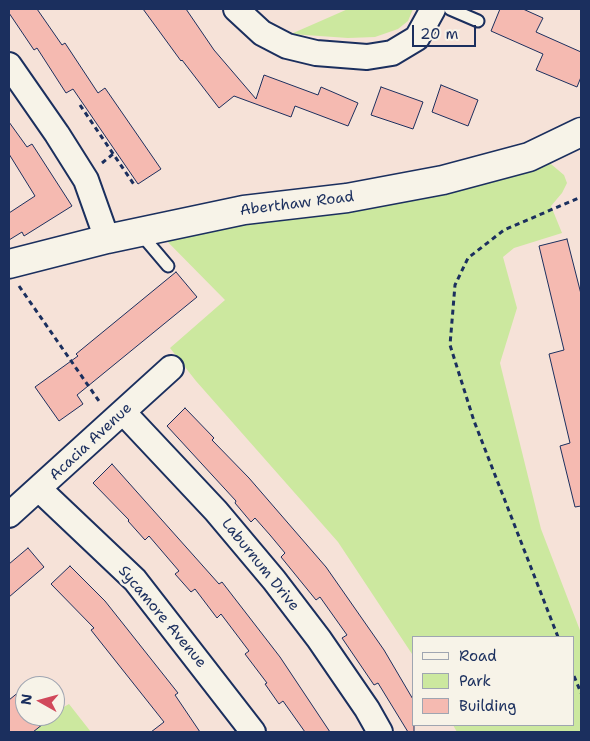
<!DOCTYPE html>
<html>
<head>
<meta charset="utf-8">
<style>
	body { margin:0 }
	#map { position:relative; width:590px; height:741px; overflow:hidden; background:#f6e2d8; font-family:"Shantell Sans",sans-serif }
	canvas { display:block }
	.frame { position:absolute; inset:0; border:10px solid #1b2f5e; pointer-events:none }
	.legend { position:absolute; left:412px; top:636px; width:162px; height:90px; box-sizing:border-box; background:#f7f3e8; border:1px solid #9fa5b1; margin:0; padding:6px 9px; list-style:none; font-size:15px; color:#1b2f5e }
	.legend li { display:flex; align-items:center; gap:10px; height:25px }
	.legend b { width:25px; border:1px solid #9fa5b1 }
	.north { position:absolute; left:15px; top:676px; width:50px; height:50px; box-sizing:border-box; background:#f7f3e8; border:1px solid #9fa5b1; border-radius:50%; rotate:277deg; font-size:14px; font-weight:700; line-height:20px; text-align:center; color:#1b2f5e }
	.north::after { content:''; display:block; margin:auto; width:18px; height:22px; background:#d1495b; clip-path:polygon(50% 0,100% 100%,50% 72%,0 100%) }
	.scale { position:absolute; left:412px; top:25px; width:64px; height:22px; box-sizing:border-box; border:2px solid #1b2f5e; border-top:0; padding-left:6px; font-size:15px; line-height:18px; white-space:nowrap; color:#1b2f5e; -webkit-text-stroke:4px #f7f3e8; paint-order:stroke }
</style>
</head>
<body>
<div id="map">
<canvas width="590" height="741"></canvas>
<div class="frame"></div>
<ul class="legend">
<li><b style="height:6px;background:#f7f3e8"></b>Road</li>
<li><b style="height:14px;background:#cce89f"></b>Park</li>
<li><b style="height:14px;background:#f5bab1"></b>Building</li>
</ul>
<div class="north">N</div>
<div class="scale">20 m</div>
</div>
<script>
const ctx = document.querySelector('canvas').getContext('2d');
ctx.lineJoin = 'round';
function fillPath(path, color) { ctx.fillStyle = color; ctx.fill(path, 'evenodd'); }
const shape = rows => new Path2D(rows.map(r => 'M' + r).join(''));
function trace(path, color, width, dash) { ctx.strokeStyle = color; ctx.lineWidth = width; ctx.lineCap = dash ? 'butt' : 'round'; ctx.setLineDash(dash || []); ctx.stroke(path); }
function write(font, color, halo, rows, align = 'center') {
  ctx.font = font + ' "Shantell Sans",sans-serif'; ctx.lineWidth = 5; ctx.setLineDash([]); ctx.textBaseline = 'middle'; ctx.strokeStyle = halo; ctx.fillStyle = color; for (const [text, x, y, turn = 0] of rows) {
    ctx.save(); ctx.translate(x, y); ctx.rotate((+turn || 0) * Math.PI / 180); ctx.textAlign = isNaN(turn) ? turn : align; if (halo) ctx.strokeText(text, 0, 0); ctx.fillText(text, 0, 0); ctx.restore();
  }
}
fillPath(shape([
	[348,9,413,9,408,21,398,29,375,37,348,38,291,34],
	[539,154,564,175,567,183,562,193,551,206,562,233,514,248,503,257,517,308,500,363,541,529,581,633,581,732,457,732,453,725,574,725,574,637,414,637,414,657,338,542,196,381,170,348,225,300,154,228],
	[69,704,91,732,33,732,62,708]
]), '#cce89f');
const building = shape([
	[9,9,37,9,62,45,65,43,98,93,105,88,161,169,138,184,73,89,66,93,37,48,34,50,9,13,9,9],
	[143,9,186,9,214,50,256,99,264,75,318,95,321,87,358,103,348,126,295,106,291,117,234,96,219,108,182,60,181,61,143,9],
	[500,9,523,9,543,18,536,32,581,52,581,77,577,87,536,70,543,54,491,31,500,9],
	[441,85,478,100,468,126,432,112,441,85],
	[381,87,423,102,413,129,371,115,381,87],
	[9,122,27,147,32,144,72,206,24,236,22,232,9,240,9,213,35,196,9,154,9,122],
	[567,239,581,294,581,506,575,507,560,446,570,443,549,354,564,350,539,246,567,239],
	[176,272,197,297,77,395,83,404,59,421,35,387,78,356,76,354,176,272],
	[185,408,214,438,212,440,249,478,326,567,384,650,414,701,414,732,408,732,378,683,374,685,342,638,347,635,320,597,316,600,281,557,285,553,270,535,255,518,251,522,235,503,236,501,167,426,185,408],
	[112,464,219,584,222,582,280,657,330,732,305,732,283,701,279,704,265,684,267,683,245,654,249,651,221,614,217,618,195,589,191,592,175,574,179,571,149,536,145,540,128,521,129,520,93,483,112,464],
	[28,548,44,567,9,597,9,564,28,548],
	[70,566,105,601,178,693,175,695,200,732,151,732,164,722,91,630,94,628,51,584,70,566],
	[25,687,25,716,53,716,33,732,9,732,9,700,25,687]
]);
fillPath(building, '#f5bab1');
trace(building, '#1b2f5e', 1);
const lane = shape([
	[450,9,478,21],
	[140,233,168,266]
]);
const street = shape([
	[236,9,262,33,287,46,316,53,367,57,392,53,417,38,433,9],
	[9,65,57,134,86,180,107,239],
	[123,412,216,511,274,580,319,639,367,709,380,732],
	[39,489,135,580,253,732],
	[9,515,171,368]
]);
const secondary = shape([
	[9,264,107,239,244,210,347,198,443,180,529,157,581,132]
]);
trace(lane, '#1b2f5e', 15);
trace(street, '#1b2f5e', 28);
trace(secondary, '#1b2f5e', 31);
trace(shape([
	[80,105,135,186],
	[102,163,113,154],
	[19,286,101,404],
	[558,637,474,421,450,345,455,285,468,258,504,230,581,197],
	[574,676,581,693]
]), '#1b2f5e', 3, [5, 4]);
trace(lane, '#f7f3e8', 11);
trace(street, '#f7f3e8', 24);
trace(secondary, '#f7f3e8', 28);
write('15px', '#1b2f5e', '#f7f3e8', [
	["Aberthaw Road",297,204,-7],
	["Acacia Avenue",91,442,-43],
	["Laburnum Drive",260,565,51],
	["Sycamore Avenue",162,617,50]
]);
</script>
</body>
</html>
